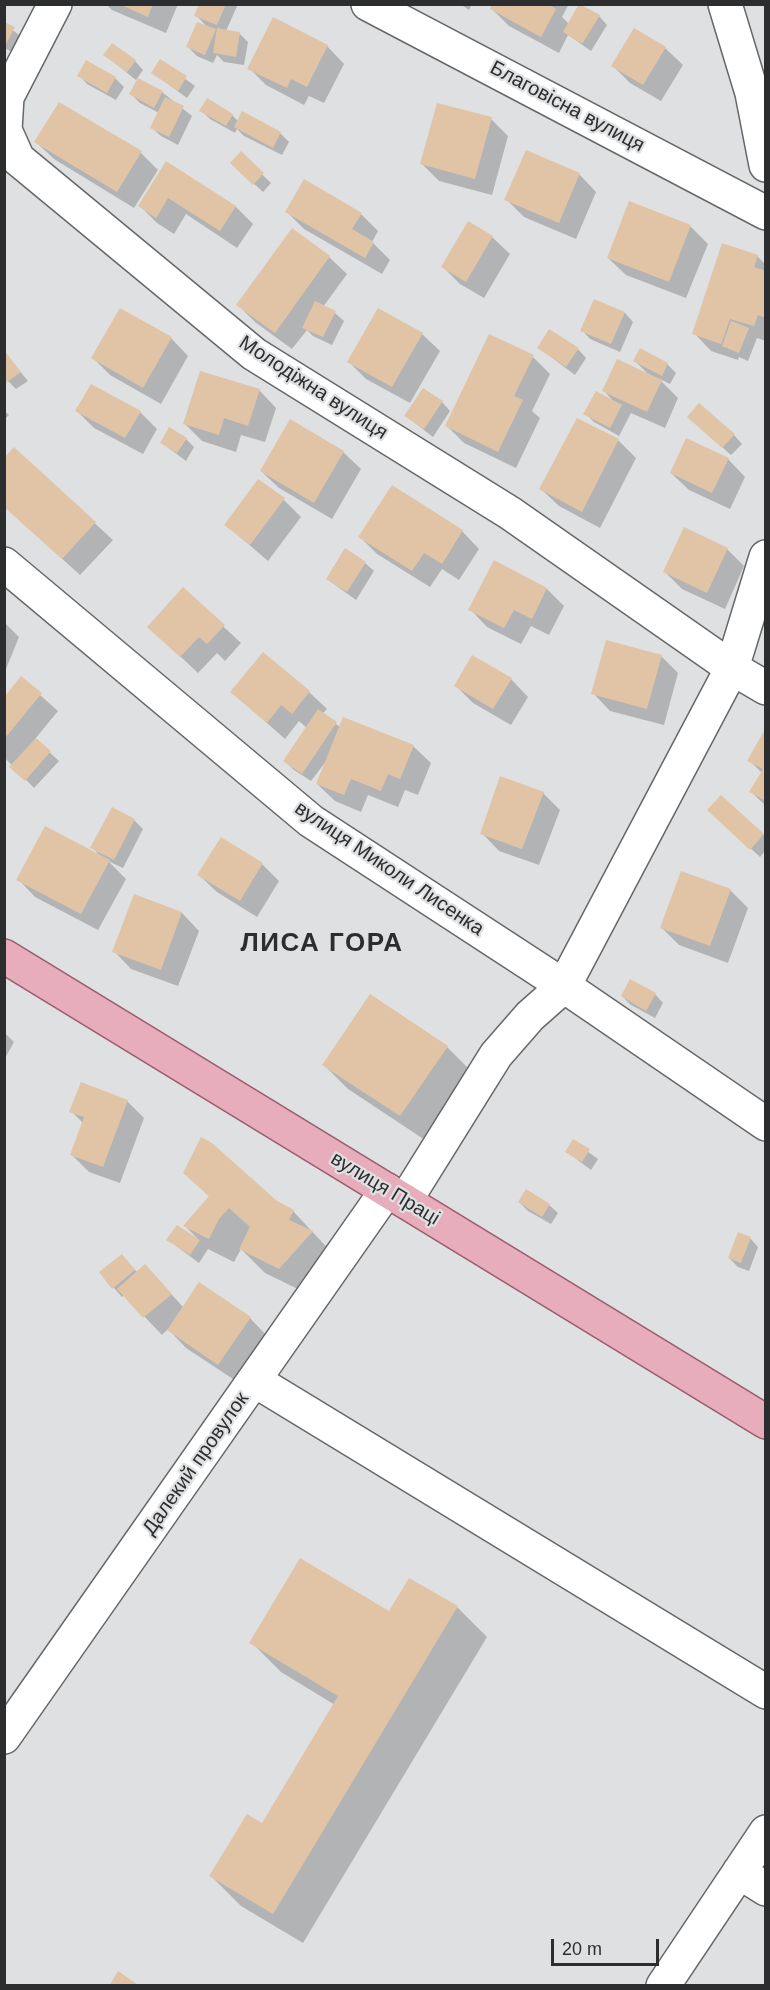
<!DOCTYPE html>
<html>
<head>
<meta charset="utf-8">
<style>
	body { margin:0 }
	#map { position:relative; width:770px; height:1990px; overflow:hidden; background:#dfe0e2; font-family:Helvetica,sans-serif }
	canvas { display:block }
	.frame { position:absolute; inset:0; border:6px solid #2c2d2e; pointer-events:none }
	.scale { position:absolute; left:551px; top:1939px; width:108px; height:27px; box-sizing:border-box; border:3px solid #2c2d2e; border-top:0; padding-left:8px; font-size:18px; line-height:21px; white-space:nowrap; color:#2c2d2e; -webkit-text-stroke:4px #dfe0e2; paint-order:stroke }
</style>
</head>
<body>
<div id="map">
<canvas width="770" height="1990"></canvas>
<div class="frame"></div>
<div class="scale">20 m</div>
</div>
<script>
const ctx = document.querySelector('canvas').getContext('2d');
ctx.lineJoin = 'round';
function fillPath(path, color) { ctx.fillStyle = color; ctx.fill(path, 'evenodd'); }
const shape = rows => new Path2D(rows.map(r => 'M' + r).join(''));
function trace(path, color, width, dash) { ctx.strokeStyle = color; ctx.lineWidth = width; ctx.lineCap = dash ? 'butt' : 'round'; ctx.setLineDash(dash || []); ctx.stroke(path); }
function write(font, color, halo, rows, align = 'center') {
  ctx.font = font + ' Helvetica,sans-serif'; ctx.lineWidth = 4.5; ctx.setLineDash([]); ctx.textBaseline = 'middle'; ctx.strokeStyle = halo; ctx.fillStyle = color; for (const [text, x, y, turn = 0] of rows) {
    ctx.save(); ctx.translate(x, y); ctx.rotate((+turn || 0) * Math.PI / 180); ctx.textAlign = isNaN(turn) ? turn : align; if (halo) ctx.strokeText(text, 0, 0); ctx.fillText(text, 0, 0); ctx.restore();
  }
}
fillPath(shape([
	[106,4,178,4,166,33,112,10],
	[201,4,238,4,226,31,239,33,248,42,244,65,224,62,217,55,213,63,197,56,188,47,208,28,196,15],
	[460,4,472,4,469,10],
	[494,4,569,4,562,17,569,24,599,16,607,25,591,51,568,35,559,53,509,26,492,9],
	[4,24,22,37,15,53,4,48],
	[635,30,665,48,683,65,661,101,630,83,613,66],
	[327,46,344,64,324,103,309,96,304,105,266,85,249,68],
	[105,55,135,61,143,70,136,80],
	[161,61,195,86,187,98,153,73],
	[79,75,115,78,124,87,116,100,87,84],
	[162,92,192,116,178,145,161,136,152,128,159,113,140,103,131,94],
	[201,110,232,115,238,121,243,113,280,133,289,142,282,155,244,136,237,129,235,133,210,119],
	[491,119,508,136,492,195,439,181,422,164],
	[36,142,141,153,158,170,134,208,54,159],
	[241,154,271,183,263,192,232,163],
	[167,163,236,207,253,224,237,248,186,214,174,234,157,223,140,206],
	[579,174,596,192,576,239,524,217,506,199],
	[630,203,691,227,708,244,686,298,626,275,608,258],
	[287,212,361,214,378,231,372,242,390,260,382,274,304,229],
	[492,237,510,254,484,298,460,284,443,267],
	[757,256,766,265,766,341,757,338,748,361,739,357,738,360,711,351,694,333],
	[329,257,347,274,323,307,335,313,344,321,332,345,313,336,307,330,292,349,255,322,238,305],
	[595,301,625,313,633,322,620,352,590,339,582,330],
	[379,310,422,334,440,351,410,403,366,379,349,362],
	[171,338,188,356,161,404,110,375,93,358],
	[539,348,578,349,586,358,575,375],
	[641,350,667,364,676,373,670,384,658,378,678,398,665,428,631,413,619,436,594,422,585,413,614,402,604,391,649,375,635,361],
	[4,352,28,381,16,389,8,381],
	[533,357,550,374,532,411,540,418,516,468,464,443,447,426],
	[259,390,276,408,265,442,241,435,236,452,202,441,185,424],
	[442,402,450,411,433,437,406,416],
	[4,411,9,415,4,420],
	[77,411,140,412,157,429,143,454,94,428],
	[578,420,619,441,636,458,600,528,559,506,541,489],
	[697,425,734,435,742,444,731,455],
	[186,439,194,447,186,461,162,443],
	[14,449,113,540,80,575,4,506],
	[343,452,361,469,332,519,279,488,261,471],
	[728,459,745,477,730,509,689,490,671,473],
	[284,500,301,517,268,561,226,525],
	[462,531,479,549,459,580,442,569,430,587,377,554,360,537],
	[727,549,744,566,725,609,682,589,665,572],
	[495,562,547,589,564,606,549,635,531,626,521,644,487,627,470,609],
	[365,563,374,571,356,600,327,579],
	[183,589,241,643,225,661,217,653,198,673,149,627],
	[4,622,19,637,4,674],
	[263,654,309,692,327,709,322,714,340,727,413,746,431,763,418,795,405,790,398,807,368,795,361,812,335,801,317,784,327,760,311,781,294,770,285,761,307,728,299,721,285,739,232,692],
	[661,656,678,673,664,725,610,711,593,693],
	[21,678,58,711,35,739,59,761,34,788,4,757,4,698],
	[511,679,528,697,511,725,473,703,456,686],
	[766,734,766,806,751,792,762,773,749,760],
	[543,793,560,810,539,865,499,851,482,833],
	[721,797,766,837,766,850,760,857,718,818],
	[113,809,135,821,143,829,123,868,108,861,126,879,98,930,35,897,18,879,101,857,92,847],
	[262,864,279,881,257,917,217,892,199,875],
	[730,890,748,908,728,963,679,945,662,928],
	[135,896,182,913,199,931,178,986,131,969,114,951],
	[655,994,663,1003,655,1018,631,1005,622,996],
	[4,1032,14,1042,4,1060],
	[447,1047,471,1071,425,1140,348,1089,324,1065],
	[127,1101,144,1118,120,1183,89,1172,72,1155,83,1123,71,1111],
	[573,1141,598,1159,591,1170,567,1152],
	[185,1173,276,1202,293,1211,336,1257,304,1292,265,1273,241,1249,234,1262,208,1249,199,1263,168,1240,197,1238,185,1226,210,1197],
	[519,1202,549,1205,558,1213,551,1224,528,1211],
	[750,1238,758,1247,749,1271,738,1267,729,1258],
	[122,1256,138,1273,162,1284,184,1308,250,1318,267,1336,236,1381,186,1348,168,1329,162,1335,124,1295,122,1297,114,1288,101,1272],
	[457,1607,487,1637,303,1943,241,1906,211,1876,263,1826,335,1705,281,1672,251,1642,390,1613]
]), '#0003');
fillPath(shape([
	[119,4,153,4,148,17],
	[199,4,226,4,217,25,194,16],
	[492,4,548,4,556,9,541,37,490,9],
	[579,4,600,15,582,44,563,32],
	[273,17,328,45,307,87,291,79,287,88,247,69],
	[4,22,15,27,4,48],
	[197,22,216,29,205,55,186,47],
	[217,28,240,32,236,57,213,53],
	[634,28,666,47,643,85,611,66],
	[112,43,136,60,127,72,103,55],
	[160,59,187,76,178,91,151,73],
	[86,60,116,77,107,93,77,76],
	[138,78,163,91,154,108,129,94],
	[165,97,184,106,169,137,150,128],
	[207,98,233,114,226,126,199,111],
	[59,102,142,151,117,192,34,142],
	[437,103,492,117,475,179,420,164],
	[242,111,281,132,273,148,234,127],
	[526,150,580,173,559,223,504,200],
	[241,151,264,173,253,185,230,163],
	[166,161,236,206,220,231,168,198,156,218,138,206],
	[304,179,362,213,352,229,374,242,365,258,285,212],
	[629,201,691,225,669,282,607,258],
	[468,221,493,236,466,282,441,267],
	[292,228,330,256,275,333,236,305],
	[722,243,758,255,754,267,766,271,766,318,758,315,754,326,730,319,721,344,692,334],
	[594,299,625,312,611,344,580,331],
	[315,301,336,311,323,337,302,328],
	[120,308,172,337,143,388,91,358],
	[378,308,423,333,392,387,347,362],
	[731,321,749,328,739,353,722,346],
	[549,329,579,348,566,367,537,348],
	[489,334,534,355,514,396,523,400,498,452,445,426],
	[640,348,668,363,662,376,633,361],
	[4,350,21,372,7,382,4,379],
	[617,359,662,380,647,412,602,391],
	[200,371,260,389,248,426,224,418,219,435,183,424],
	[91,384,141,411,125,438,75,411],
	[423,388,443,401,424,429,404,416],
	[596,391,622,405,610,428,583,414],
	[699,403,735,434,722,448,687,417],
	[577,418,619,439,582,512,539,489],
	[290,419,344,451,314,503,260,471],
	[169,427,187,438,177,453,160,443],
	[686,438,729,458,712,493,670,473],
	[14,447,96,522,62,559,4,507,4,458],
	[258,479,285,498,250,545,224,525],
	[392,485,463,530,442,564,424,553,412,571,358,537],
	[684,527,728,548,707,593,663,572],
	[345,548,366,562,347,592,326,579],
	[494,560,547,588,532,619,514,610,504,628,468,610],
	[183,587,225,625,207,644,199,637,180,657,147,627],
	[606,640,662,655,647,709,591,694],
	[263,652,310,691,292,714,281,705,267,723,230,692],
	[472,655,512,678,493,709,454,686],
	[21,676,42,693,5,738,5,696],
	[318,709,337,722,302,774,283,761],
	[343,717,414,745,400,779,388,774,381,791,351,779,344,795,316,784],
	[764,731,766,732,766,801,749,792,763,769,747,761],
	[36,738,51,751,25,781,9,767],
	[500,776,544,792,522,849,480,834],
	[721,795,764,834,750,850,707,810],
	[112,807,135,819,114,860,90,848],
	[45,826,110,860,81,914,16,880],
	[221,837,263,863,240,901,197,875],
	[681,871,731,889,710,946,660,928],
	[134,894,182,912,161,970,112,952],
	[630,979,656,993,646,1011,621,996],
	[370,994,448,1046,400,1116,322,1065],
	[81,1082,128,1100,103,1167,70,1155,84,1117,69,1112],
	[201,1137,212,1143,277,1201,294,1210,289,1220,313,1231,279,1269,239,1249,250,1227,229,1208,219,1219,209,1239,183,1226,209,1196,183,1173],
	[573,1139,590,1149,582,1162,565,1152],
	[526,1189,550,1204,542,1217,518,1202],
	[177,1225,200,1240,190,1255,166,1240],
	[738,1232,751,1237,741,1263,728,1258],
	[122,1254,135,1270,112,1289,99,1272],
	[145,1264,172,1294,143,1318,117,1289],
	[199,1282,251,1317,218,1365,167,1330],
	[300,1558,389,1611,409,1578,458,1606,273,1914,209,1876,247,1814,262,1823,338,1696,249,1643],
	[118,1971,140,1986,109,1986]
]), '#e0c4a5');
const minor = shape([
	[55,4,7,97,5,130,18,159,254,354,510,513,732,668,766,688],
	[368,4,766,213],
	[725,4,752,93,766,165],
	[4,564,311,821,564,986,766,1124],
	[405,1201,496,1055,530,1016,564,986,732,668,766,557],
	[254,1380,766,1692],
	[4,1737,387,1190],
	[739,1872,766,1889],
	[663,1986,766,1832]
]);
const major = shape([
	[4,956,766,1422]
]);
trace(minor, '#666768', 36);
trace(major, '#9b5c6d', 36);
trace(minor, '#fff', 33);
trace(major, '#e7adbc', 33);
write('20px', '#2c2d2e', '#dfe0e2', [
	["Благовісна вулиця",567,107,28],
	["Молодіжна вулиця",313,388,33],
	["вулиця Миколи Лисенка",389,869,34],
	["вулиця Праці",385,1189,31],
	["Далекий провулок",196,1464,-55]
]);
ctx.letterSpacing = '1.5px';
write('bold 26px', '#2c2d2e', '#dfe0e2', [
	["ЛИСА ГОРА",322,944]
]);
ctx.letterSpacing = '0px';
</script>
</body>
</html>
